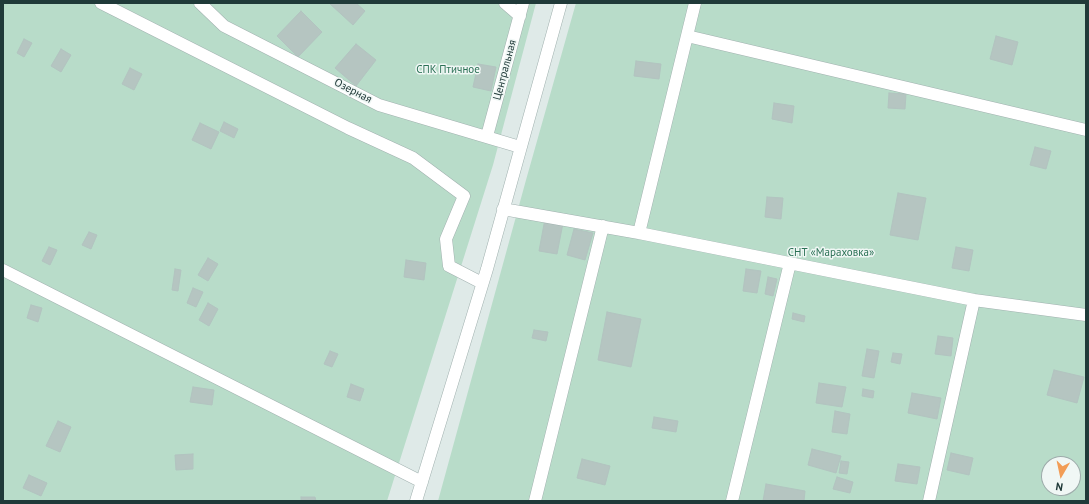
<!DOCTYPE html>
<html>
<head>
<meta charset="utf-8">
<style>
	body { margin:0 }
	#map { position:relative; width:1089px; height:504px; overflow:hidden; background:#dfeae8; font-family:"PT Sans",sans-serif }
	canvas { display:block }
	.frame { position:absolute; inset:0; border:4px solid #203a39; pointer-events:none }
	.north { position:absolute; left:1041px; top:456px; width:40px; height:40px; box-sizing:border-box; background:#f0f7f5; border:1px solid #9dabaa; border-radius:50%; rotate:189deg; font-size:11px; font-weight:700; line-height:16px; text-align:center; color:#203a39 }
	.north::after { content:''; display:block; margin:auto; width:14px; height:18px; background:#f29d56; clip-path:polygon(50% 0,100% 100%,50% 72%,0 100%) }
</style>
</head>
<body>
<div id="map">
<canvas width="1089" height="504"></canvas>
<div class="frame"></div>
<div class="north">N</div>
</div>
<script>
const ctx = document.querySelector('canvas').getContext('2d');
ctx.lineJoin = 'round';
function fillPath(path, color) { ctx.fillStyle = color; ctx.fill(path, 'evenodd'); }
const shape = rows => new Path2D(rows.map(r => 'M' + r).join(''));
function trace(path, color, width, dash) { ctx.strokeStyle = color; ctx.lineWidth = width; ctx.lineCap = dash ? 'butt' : 'round'; ctx.setLineDash(dash || []); ctx.stroke(path); }
function write(font, color, halo, rows, align = 'center') {
  ctx.font = font + ' "PT Sans",sans-serif'; ctx.lineWidth = 3; ctx.setLineDash([]); ctx.textBaseline = 'middle'; ctx.strokeStyle = halo; ctx.fillStyle = color; for (const [text, x, y, turn = 0] of rows) {
    ctx.save(); ctx.translate(x, y); ctx.rotate((+turn || 0) * Math.PI / 180); ctx.textAlign = isNaN(turn) ? turn : align; if (halo) ctx.strokeText(text, 0, 0); ctx.fillText(text, 0, 0); ctx.restore();
  }
}
fillPath(shape([
	[3,3,536,3,493,165,387,501,3,501],
	[576,3,1086,3,1086,501,438,501,526,180],
	[1049,464,1073,464,1073,488,1049,488]
]), '#b8dcc9');
const building = shape([
	[329,3,356,3,365,11,353,25,329,3],
	[301,11,322,32,298,57,277,36,301,11],
	[996,36,1018,42,1012,65,990,59,996,36],
	[24,39,32,43,24,57,17,53,24,39],
	[356,44,376,60,356,86,335,68,356,44],
	[61,49,71,55,61,72,51,66,61,49],
	[636,61,661,64,659,79,634,76,636,61],
	[478,64,496,67,491,91,473,87,478,64],
	[130,68,142,74,134,90,122,84,130,68],
	[889,93,906,94,905,109,888,108,889,93],
	[774,103,794,106,792,123,772,119,774,103],
	[224,122,238,129,234,138,220,131,224,122],
	[200,123,219,132,211,149,192,140,200,123],
	[1035,147,1051,151,1046,169,1030,165,1035,147],
	[898,193,926,198,918,240,890,235,898,193],
	[767,197,783,198,781,219,765,217,767,197],
	[545,219,563,223,557,254,539,251,545,219],
	[574,229,593,233,585,260,567,255,574,229],
	[89,232,97,235,91,249,82,245,89,232],
	[49,247,57,250,50,265,42,261,49,247],
	[956,247,973,250,969,271,952,268,956,247],
	[208,258,218,264,208,281,198,275,208,258],
	[406,260,426,263,424,280,404,277,406,260],
	[175,269,181,270,178,291,172,290,175,269],
	[746,269,761,271,757,293,743,291,746,269],
	[768,277,777,279,773,296,765,294,768,277],
	[193,288,203,292,196,307,187,303,193,288],
	[208,303,218,309,209,326,199,320,208,303],
	[31,305,42,308,38,322,27,318,31,305],
	[607,312,641,319,631,367,598,360,607,312],
	[793,313,805,316,804,322,792,319,793,313],
	[534,330,548,332,546,341,532,338,534,330],
	[938,336,953,338,951,356,935,354,938,336],
	[867,349,879,351,874,378,862,376,867,349],
	[330,351,338,354,332,367,324,364,330,351],
	[893,353,902,354,900,364,891,362,893,353],
	[1054,370,1084,377,1077,403,1047,395,1054,370],
	[819,383,846,387,842,407,816,403,819,383],
	[351,384,364,389,360,401,347,397,351,384],
	[193,387,214,390,212,405,190,402,193,387],
	[863,389,874,391,873,398,862,396,863,389],
	[912,393,941,398,937,419,908,413,912,393],
	[835,411,850,414,847,434,832,432,835,411],
	[654,417,678,421,676,432,652,428,654,417],
	[58,421,71,427,60,452,46,446,58,421],
	[812,449,841,456,836,473,808,465,812,449],
	[951,453,973,458,969,475,947,470,951,453],
	[193,454,193,469,176,470,175,455,193,454],
	[582,459,610,466,605,485,577,478,582,459],
	[841,461,849,462,847,474,839,473,841,461],
	[898,464,920,467,917,484,895,481,898,464],
	[29,475,47,483,41,496,23,488,29,475],
	[837,477,853,482,850,493,833,489,837,477],
	[766,484,805,491,804,501,763,501,766,484],
	[301,497,315,497,316,501,301,501,301,497]
]);
fillPath(building, '#b5c5c1');
trace(building, '#b2c4c0', 1);
const minor = shape([
	[101,3,348,128,413,158,464,196,446,239,449,266,482,283],
	[200,3,224,26,379,105,520,147],
	[505,3,520,16],
	[687,36,1086,130],
	[487,136,523,3],
	[503,209,639,233,974,300,929,501],
	[639,233,695,3],
	[3,270,422,482],
	[974,300,1086,315],
	[416,501,487,269,561,3],
	[535,501,603,226],
	[732,501,790,263]
]);
trace(minor, '#a2b2b0', 13);
trace(minor, '#fff', 12);
write('11px', '#2b7155', '#f0f7f5', [
	["СПК Птичное",448,70],
	["СНТ «Мараховка»",831,253]
]);
write('11px', '#203a39', '#f0f7f5', [
	["Центральная",505,70,-75],
	["Озерная",353,91,27]
]);
</script>
</body>
</html>
